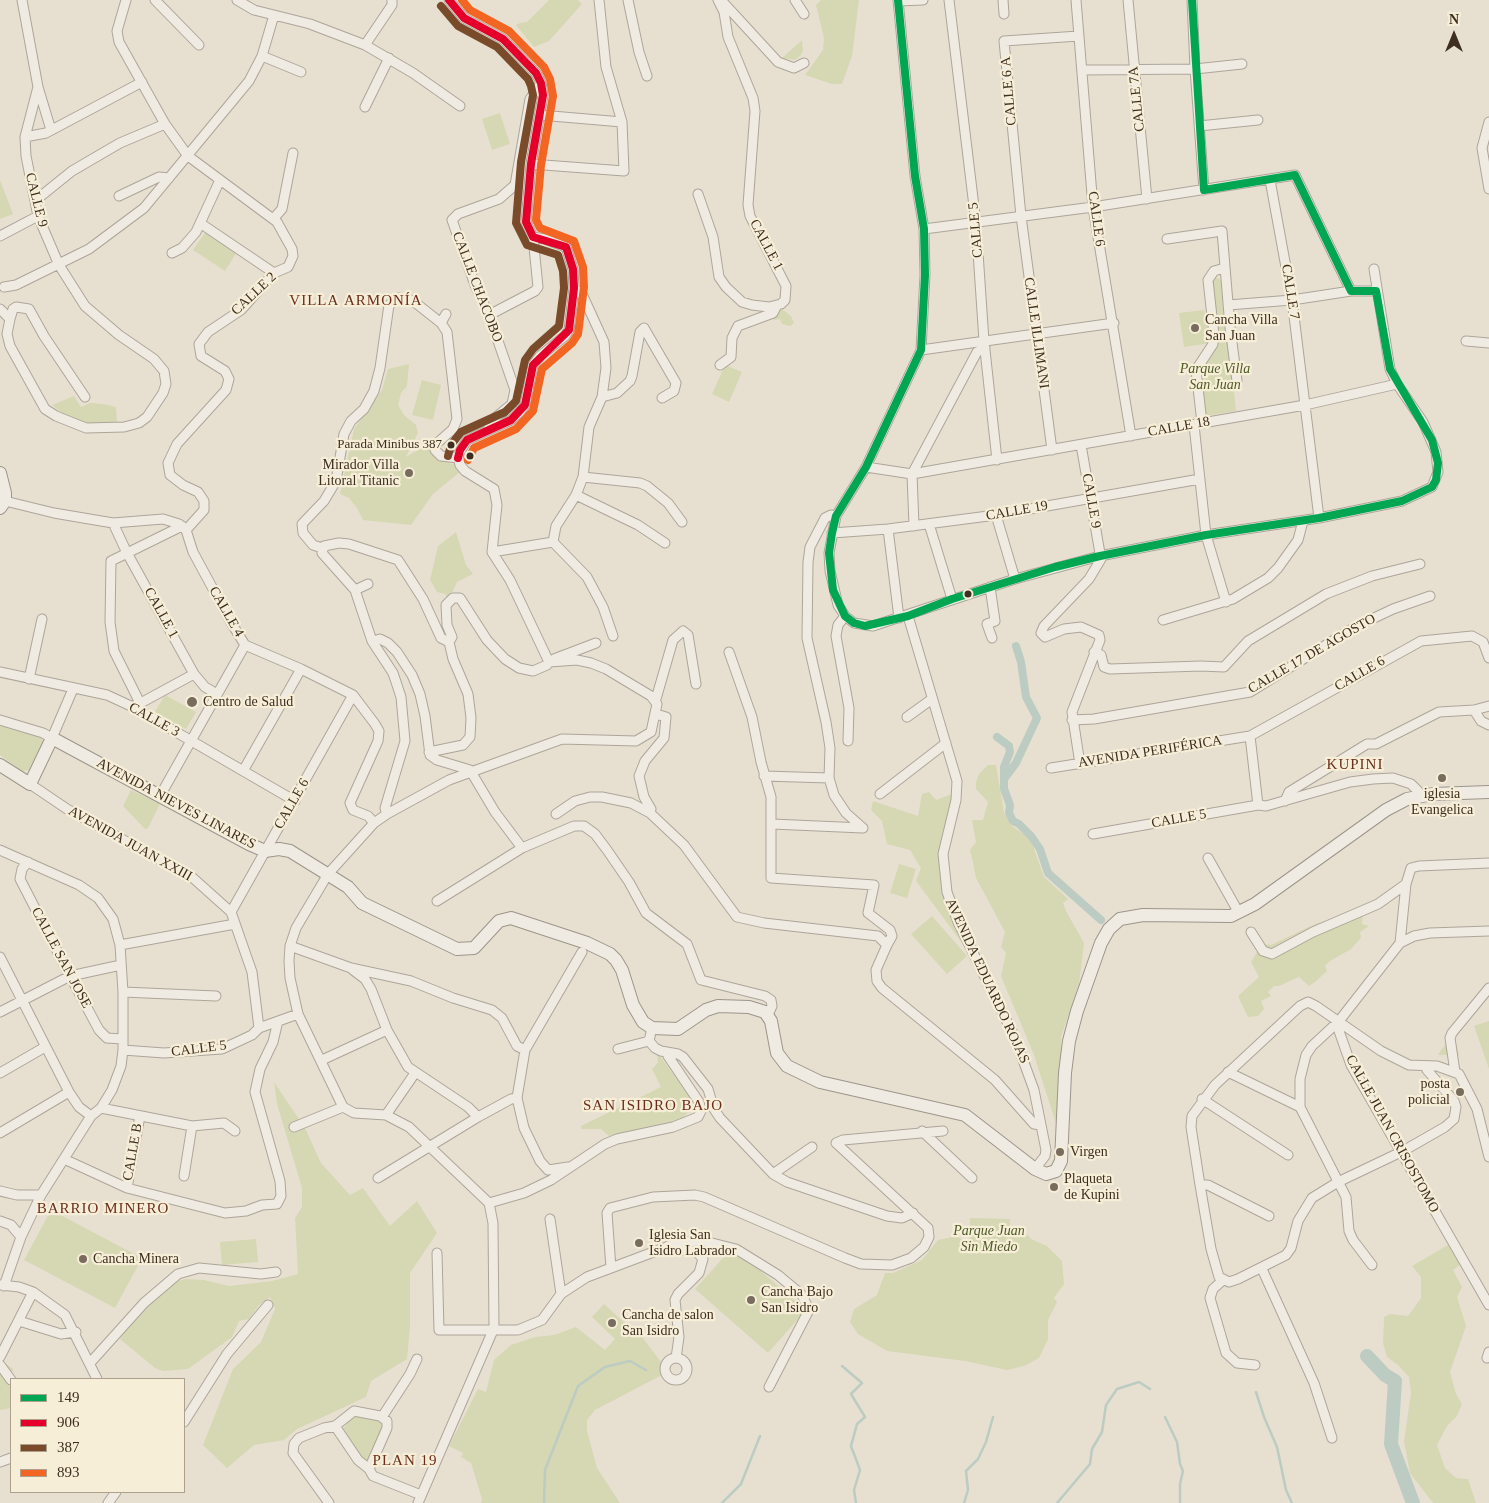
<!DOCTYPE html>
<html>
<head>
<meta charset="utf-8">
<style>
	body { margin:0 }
	#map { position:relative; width:1489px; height:1503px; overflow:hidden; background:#e7e0d1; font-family:Georgia,serif }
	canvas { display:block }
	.legend { position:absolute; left:10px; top:1378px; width:175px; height:115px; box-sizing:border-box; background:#f7eed8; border:1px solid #ada18e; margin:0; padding:6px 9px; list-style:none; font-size:15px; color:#3d2e20 }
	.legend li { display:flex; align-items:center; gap:10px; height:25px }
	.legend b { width:25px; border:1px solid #ada18e }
	.north { position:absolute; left:1429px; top:10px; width:50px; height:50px; -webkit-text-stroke:4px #f7eed8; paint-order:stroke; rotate:0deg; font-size:14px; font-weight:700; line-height:20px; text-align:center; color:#3d2e20 }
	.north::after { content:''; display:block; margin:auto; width:18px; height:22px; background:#3d2e20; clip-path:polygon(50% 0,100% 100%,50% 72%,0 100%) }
</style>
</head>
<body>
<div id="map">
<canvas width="1489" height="1503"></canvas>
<ul class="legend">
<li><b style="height:6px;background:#00a651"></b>149</li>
<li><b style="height:6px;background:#e4002b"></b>906</li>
<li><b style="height:6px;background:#7a4b2a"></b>387</li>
<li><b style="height:6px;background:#f26522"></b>893</li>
</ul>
<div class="north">N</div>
</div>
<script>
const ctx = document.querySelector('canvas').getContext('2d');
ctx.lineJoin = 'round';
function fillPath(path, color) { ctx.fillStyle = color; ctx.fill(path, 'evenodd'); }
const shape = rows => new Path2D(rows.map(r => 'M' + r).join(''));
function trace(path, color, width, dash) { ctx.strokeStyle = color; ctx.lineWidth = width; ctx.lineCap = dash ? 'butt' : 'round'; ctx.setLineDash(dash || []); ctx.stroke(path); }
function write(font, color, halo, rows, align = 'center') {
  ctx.font = font + ' Georgia,serif'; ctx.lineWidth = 4.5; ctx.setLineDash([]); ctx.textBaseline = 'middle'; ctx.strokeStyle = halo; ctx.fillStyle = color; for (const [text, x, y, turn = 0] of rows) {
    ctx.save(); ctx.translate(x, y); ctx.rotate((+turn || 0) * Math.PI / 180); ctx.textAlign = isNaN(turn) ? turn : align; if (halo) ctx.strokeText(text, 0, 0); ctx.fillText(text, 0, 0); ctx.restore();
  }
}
fillPath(shape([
	[549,0,578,0,582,4,549,41,534,47,516,25,520,23,527,22],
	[821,0,859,0,852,56,842,84,832,84,805,75,823,50,824,38,816,5],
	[802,40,803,51,800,56,795,60,782,58],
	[500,113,510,144,492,150,482,119],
	[0,180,13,214,0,219],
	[206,231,237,252,225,271,193,250],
	[1215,277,1221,280,1224,328,1227,328,1236,411,1205,416,1197,372,1214,348,1212,281],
	[782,309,791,316,794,323,790,326,782,324,780,319,774,320,772,317],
	[1204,310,1211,343,1184,347,1179,313],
	[409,364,407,386,401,393,398,405,404,415,416,425,418,433,406,457,430,443,442,461,453,464,457,461,466,467,433,494,411,525,363,520,357,508,349,498,340,494,354,429,382,390,388,369],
	[725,365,742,372,729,402,712,394],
	[422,380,441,385,433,420,412,415],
	[74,396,81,407,90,403,103,404,116,407,117,424,94,425,84,423,69,418,52,405],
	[456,532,466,565,473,574,457,582,449,600,445,594,437,592,430,580,438,546],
	[165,695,196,712,186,729,155,712],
	[0,725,42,736,43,742,29,770,22,771,0,755],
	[988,765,996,765,1004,813,1013,827,1027,836,1033,846,1044,877,1068,899,1063,903,1066,911,1084,943,1079,984,1061,1037,1061,1139,1034,1055,1001,976,1006,953,1001,947,1005,932,976,878,972,858,970,850,976,842,972,820,983,820,988,802,976,789,976,782,979,774],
	[131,790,160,804,148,828,145,829,123,806],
	[929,792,936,800,955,793,948,827,945,878,983,971,916,881,921,868,910,850,887,844,882,821,871,810,873,801,918,816,922,794],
	[899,864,916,869,907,898,890,893],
	[1363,913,1362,924,1369,926,1360,932,1361,938,1351,949,1330,961,1325,966,1327,971,1315,982,1309,986,1299,977,1279,986,1274,986,1268,992,1271,996,1261,1001,1264,1009,1258,1016,1248,1017,1238,996,1259,977,1251,962,1262,944,1271,945,1315,924,1345,914],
	[932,916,967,956,947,974,911,934],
	[1489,1021,1489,1069,1474,1026],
	[1454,1035,1459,1055,1438,1055,1441,1050],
	[657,1052,690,1097,692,1108,682,1119,609,1136,601,1129,581,1129,581,1126,661,1087,652,1069,658,1063],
	[274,1082,305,1128,321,1163,350,1195,363,1188,390,1226,417,1201,437,1233,410,1273,410,1327,407,1359,371,1381,366,1397,297,1429,284,1440,254,1445,227,1468,203,1445,233,1369,261,1342,275,1309,270,1297,259,1305,249,1319,239,1321,232,1337,188,1369,163,1371,155,1368,120,1339,138,1313,172,1282,186,1279,204,1280,229,1286,272,1281,298,1274,295,1218,302,1207,302,1188,277,1104],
	[51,1210,142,1258,115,1308,24,1260],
	[970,1218,1010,1219,1010,1228,1020,1226,1031,1239,1047,1246,1062,1261,1064,1284,1054,1298,1057,1302,1048,1320,1048,1339,1039,1358,1024,1366,1007,1370,965,1361,887,1351,858,1334,850,1322,854,1309,877,1295,885,1273,893,1273,922,1260,938,1240,957,1236,969,1244],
	[256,1239,258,1262,222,1265,220,1242],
	[1448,1245,1460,1265,1453,1270,1462,1287,1457,1297,1466,1326,1450,1372,1456,1394,1462,1404,1457,1416,1447,1426,1437,1445,1445,1468,1456,1478,1468,1479,1476,1503,1433,1503,1410,1473,1404,1442,1411,1393,1409,1377,1398,1365,1387,1357,1383,1343,1384,1317,1390,1314,1408,1316,1421,1298,1421,1277,1412,1266],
	[733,1247,806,1310,768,1353,695,1289],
	[604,1304,628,1326,627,1328,629,1326,639,1333,661,1362,662,1375,595,1410,587,1420,587,1431,597,1468,620,1503,481,1503,482,1499,471,1463,461,1457,463,1453,449,1446,478,1389,486,1392,494,1360,511,1345,535,1337,554,1335,576,1327,605,1350,615,1339,592,1317],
	[0,1359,13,1369,9,1386,11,1388,11,1408,0,1410],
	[354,1415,377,1419,383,1422,383,1429,368,1461,362,1459,342,1430]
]), '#d6d7b3');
trace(shape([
	[842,1366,862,1383,851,1394,865,1417,857,1424,851,1446,860,1470,854,1490,856,1503],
	[1256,1392,1264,1417,1277,1447,1286,1490,1292,1503],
	[1165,1417,1177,1442,1180,1464,1183,1471,1180,1484,1180,1503],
	[544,1503,545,1470,578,1386,605,1367,630,1361,646,1370],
	[722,1503,741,1484,760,1436],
	[964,1503,968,1490,966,1471,978,1459,986,1442,993,1417],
	[1057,1503,1090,1464,1092,1449,1102,1432,1106,1405,1117,1389,1139,1382,1150,1389]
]), '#bcccc2', 2.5);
trace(shape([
	[997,737,1009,746,1010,752,1004,767,1004,789,1010,805,1009,813,1013,821,1019,824,1031,836,1040,849,1048,873,1101,920],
	[1004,779,1016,763,1037,718,1026,697,1021,662,1016,646]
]), '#bcccc2', 8);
trace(shape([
	[1367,1356,1385,1375,1395,1381,1391,1444,1413,1503]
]), '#bcccc2', 14);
const street = shape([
	[126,0,117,31,119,42,165,124,188,156,277,222,292,249,293,256,288,267,274,273,241,310,208,332,199,344,201,356,225,371,229,379,226,390,177,444,168,463,170,475,183,485,198,492,204,501,204,510,186,530],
	[155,0,199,45],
	[237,0,254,10,310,24,365,45,413,73,460,106],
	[628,0,639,52,647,76],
	[721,0,778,62,794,68,804,63],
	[795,0,804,14],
	[898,0,915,176,924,229,925,275,921,350,866,467,836,516,829,553,830,571,838,605,845,616,854,623,873,626,1015,579,1100,556,1206,535,1319,518,1402,501,1432,487,1438,472,1436,452,1423,422,1397,384,1390,369,1374,269],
	[949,0,976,223,984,341,997,460],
	[1003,0,1004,14],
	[1076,0,1093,207,1131,436],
	[1128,0,1147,199],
	[1192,0,1195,69,1204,190],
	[898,1,923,0],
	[365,45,392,5,392,0],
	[262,56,301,72],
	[1082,70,1195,69,1242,64],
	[38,87,51,130],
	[365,107,389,58],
	[540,115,622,122],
	[1489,122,1482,148,1489,189],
	[1199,126,1258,120],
	[25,137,46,133,142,82],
	[531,164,624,171,622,122,606,67,599,0],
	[1270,180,1292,300,1319,518],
	[698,194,713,237,719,277,726,287,742,302,752,305,769,307,781,304,785,300,786,286,750,216,748,205,755,111,753,98,728,37,724,12,718,0],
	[119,196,159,177,169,178],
	[36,200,72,171,120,143,165,124],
	[274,218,282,209,293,153],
	[200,223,274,273],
	[924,229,1093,207,1295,175,1351,291],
	[0,236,38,216],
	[1167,239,1222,231,1230,327,1237,381],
	[172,253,182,248,196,232,220,180],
	[4,287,16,285,89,249,144,208,249,81,262,56,274,15],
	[574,288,583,296,604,342,606,368,602,397,589,427,583,477,576,495,556,526,553,542,587,577,603,607,613,636],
	[1228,305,1292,300,1351,291,1376,291],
	[0,309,10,319,7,334,10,346,45,409,56,416,86,428,124,427,139,423,147,417,163,393,166,384,164,371,154,359,119,335,85,306,59,265,38,216,26,156,25,137,38,87,22,0],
	[489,315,535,291,538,287,533,237],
	[10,319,13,309,16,307,29,309,44,336,85,397],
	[441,323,446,314],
	[1466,341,1489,343],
	[921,350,1114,323],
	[720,365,731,357,732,338,738,326,773,313,776,307],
	[602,397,617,393,630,381,632,376,640,332,644,328,676,383,674,391,662,398],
	[1202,423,1196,370,1213,344,1214,335,1208,280,1214,271,1225,268],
	[1194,425,1206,535,1226,602],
	[488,430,490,422,512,404,515,390,489,315,475,285,452,220,458,214,499,199,515,185,530,99,541,83],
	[1052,450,1021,216,1004,41,1079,36],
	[866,467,912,474,1305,405,1397,384],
	[583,477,640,483,647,486,668,503,682,522],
	[576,495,638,525,665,543],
	[5,501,54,513,113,523,163,519,179,524,186,530,193,552,232,624,245,645],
	[996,515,1015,579],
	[836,516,831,515,825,518,810,547,808,562,807,638,826,722,830,748,829,778,834,795,846,813,863,828],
	[113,523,127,553,194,674,205,687,217,694],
	[929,524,952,599],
	[914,526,912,474,977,352,985,348],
	[888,529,899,618],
	[832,533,888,529,996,515,1200,479],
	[322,548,313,545,303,533,302,524,324,501,336,481,344,434,351,421,364,409,374,391,380,368,389,305,399,298,408,299,417,304,441,323,447,332,457,419,453,429,435,445,435,450,441,456,458,458],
	[492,552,553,542],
	[990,587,995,621,987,624,992,638],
	[355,590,368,584],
	[845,616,838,625,836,636,849,708,848,741],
	[908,616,957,781,956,800,943,854,947,892,958,922,1015,1038,1034,1090,1046,1150,1045,1156,1035,1169],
	[1163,620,1233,599,1268,578,1278,568,1298,540,1303,521],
	[372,641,380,639,388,643,397,652,412,675,420,694,425,716,430,755,437,760,470,770,495,812,522,848],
	[449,642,452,637,447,625,446,605,453,598,460,598,487,640,505,659,519,668,533,671,547,665,549,662,510,580,492,552,497,505,494,489,465,471,460,465,458,455,467,440,511,420,520,412,525,405,533,365,540,356,565,336,569,330,574,288,573,269,566,247,545,239,533,237,526,222,531,164,543,95,541,83,536,73,503,39,464,18,449,0],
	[245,645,301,669,353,695,375,724,379,731,378,741,350,803,353,810,368,816,374,823],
	[729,652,752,717,761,762,771,797,771,878,874,885,868,913,890,930,892,936,887,945],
	[1094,652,1101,655,1104,667,1110,669,1201,666,1224,667,1248,641,1326,594,1372,576,1420,564],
	[554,659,596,643],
	[0,672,107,695,133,707,295,801],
	[29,679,42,619],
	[656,699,673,640,683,631,688,635,696,684],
	[140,703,114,651,110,622,111,561,182,526],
	[137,705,194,674],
	[1474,710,1481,721,1489,725],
	[907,717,932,699],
	[0,720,43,733,52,738,73,689],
	[1072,720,1094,719,1250,692,1355,627,1393,609,1430,596],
	[1250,736,1258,805],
	[429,752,463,745,470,737,471,718,468,694,453,659,449,642],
	[1080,764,1072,712,1100,640,1099,635,1081,627,1064,629,1045,637,1041,633,1044,626,1089,579,1101,559,1081,445],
	[1051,768,1250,736,1421,641,1472,636,1483,642,1489,658],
	[243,771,301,669],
	[764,776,829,778],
	[30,784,67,809,193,878,231,912,252,972,259,1028],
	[880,794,946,743],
	[160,796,245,645],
	[1285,801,1289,792,1367,744,1376,744,1439,712,1474,710,1489,706],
	[650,813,651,809,644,797,639,776,645,761,664,738,666,717,656,714],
	[387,814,449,780,562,739,636,741,651,732,657,704,651,696,606,669,591,663,577,660,549,662],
	[556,814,575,801,590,797,602,797,631,803,650,813,684,845,737,917,764,923,878,936,887,945,876,970,877,981,882,988,995,1080,1034,1124,1041,1125],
	[772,824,863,828],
	[1093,834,1258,805,1266,806,1350,782,1373,779,1393,778,1411,784,1418,791,1419,796],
	[0,850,79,885,98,898,113,919,120,945,123,992,123,1050,121,1066,112,1090,101,1108,91,1116,41,1195,21,1237,4,1286],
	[1208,858,1239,913],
	[28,862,22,869,20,879,70,976,99,1030,107,1038,122,1039],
	[437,901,522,848,574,826,584,826,595,834,607,850,629,882,646,913,687,944,701,980,765,996,771,1000,772,1006,768,1015],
	[231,912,353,695],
	[1489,931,1430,933,1414,936,1400,943,1339,1021,1339,1031,1351,1065,1489,1305],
	[1251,932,1263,951,1272,954,1313,932,1378,904,1406,884],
	[1400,943,1406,884,1411,868,1419,866,1489,863],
	[120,945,235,924],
	[290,946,351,968,411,981,453,998,492,1010,502,1018,517,1046,525,1050],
	[0,957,69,1092,79,1107,91,1116],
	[353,970,365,979,371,989,387,1030,408,1067,468,1107,478,1117],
	[123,992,216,996],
	[0,1012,70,976,121,965],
	[1339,1021,1312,1046,1306,1055,1300,1079,1300,1107,1346,1197,1349,1231,1353,1240,1372,1265],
	[652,1028,649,1041,655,1048,661,1051,678,1054,683,1057,708,1089,714,1109,720,1118,773,1174,787,1182,887,1216,902,1218,913,1213],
	[618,1049,649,1041],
	[123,1050,164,1053,222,1049,252,1035,259,1028,298,1014],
	[322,1060,387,1030],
	[1426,1067,1427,1070,1454,1101,1456,1107,1454,1119,1445,1127,1403,1151,1338,1182,1312,1198,1298,1221,1291,1248,1286,1255,1238,1279,1229,1282,1219,1277,1211,1249,1200,1185,1191,1127,1192,1116,1215,1085,1300,1006,1308,1002,1316,1006,1381,1051,1409,1065,1437,1066,1459,1074,1477,1109,1489,1157],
	[1228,1072,1300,1107],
	[1455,1072,1450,1038,1452,1033,1489,988],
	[0,1073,45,1047],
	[1202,1099,1288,1155],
	[101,1108,192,1126,224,1123,235,1131],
	[386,1115,415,1073],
	[294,1127,343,1107],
	[922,1131,972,1178],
	[0,1133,69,1092],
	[64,1159,127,1188,225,1213,246,1211,262,1205,277,1204,281,1196,280,1181,255,1092,260,1069,273,1042,278,1021],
	[568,1167,548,1170,540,1161,524,1128,517,1098,525,1050,582,952],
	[773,1174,812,1147],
	[184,1176,192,1126],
	[378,1178,478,1117,511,1099,517,1098],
	[1200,1185,1208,1185,1269,1216],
	[127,1188,140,1116],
	[0,1191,17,1195,41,1195],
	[489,1203,524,1193,551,1180,605,1144,617,1139,673,1127,698,1117,701,1111,699,1102,668,1056,667,1053],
	[550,1219,561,1294],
	[0,1221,11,1225,21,1237],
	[668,1246,671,1249,696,1251,703,1259,699,1273,678,1294,675,1300,679,1337,676,1358],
	[437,1253,439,1330,518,1330,542,1320,561,1294,587,1277,611,1268,607,1213,610,1208,653,1197,695,1195,704,1197,845,1258,861,1264,892,1265,911,1258,924,1247,929,1237,928,1228,836,1143,843,1140,943,1131],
	[611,1268,680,1242,704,1241,736,1249,778,1275,802,1295,809,1310,769,1387],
	[1262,1269,1314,1383,1332,1438],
	[1223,1280,1213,1289,1210,1298,1226,1353,1237,1363,1255,1365],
	[1,1285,19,1287,33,1292,65,1315,97,1379],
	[19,1321,61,1334,76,1332],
	[0,1357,33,1292],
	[1487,1358,1489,1352],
	'665 1369a11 11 0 1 1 22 0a11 11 0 1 1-22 0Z',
	[90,1363,144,1303,178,1274,199,1268,261,1274,276,1272],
	[0,1365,11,1380],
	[382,1417,410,1374,417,1359],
	[184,1422,227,1354,268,1305],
	[335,1426,358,1460,369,1469],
	[0,1462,11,1458],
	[369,1469,373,1476,421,1495],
	[108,1503,116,1492],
	[329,1503,293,1453,294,1444,299,1438,324,1428,335,1426,354,1411,380,1416,387,1421,387,1428,369,1469],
	[418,1503,494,1328,493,1223,489,1203,409,1127,386,1115,354,1113,343,1107,298,1014,290,978,289,961,290,946,296,928,328,874,374,823,387,814,385,808,405,741,401,697,393,673,372,641,355,590,322,553,324,546,339,543,349,544,398,560,423,599,441,638,449,642]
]);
const secondary = shape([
	[0,473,5,493,5,501,0,508],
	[0,765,30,784,52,738,249,844,265,851,279,849,290,851,348,887,362,903,457,949,474,948,499,921,511,918,587,943,610,954,616,960,622,970,633,1005,643,1022,652,1028,678,1029,706,1010,718,1006,749,1007,765,1012,771,1021,777,1053,787,1066,820,1082,965,1115,1035,1169,1046,1174,1056,1171,1061,1161,1065,1073,1069,1041,1077,1011,1101,943,1109,929,1120,919,1143,915,1231,916,1255,904,1386,810,1407,799,1433,794,1489,792]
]);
trace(street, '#ada599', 11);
trace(secondary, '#9c958a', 14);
trace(street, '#efebe3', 9);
trace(secondary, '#efebe3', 12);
trace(shape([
	[898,0,915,176,924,229,925,275,921,350,866,467,836,516,832,533,829,553,833,590,845,616,854,623,865,626,908,616,952,599,1055,567,1100,556,1206,535,1319,518,1402,501,1432,487,1436,480,1438,463,1432,440,1390,369,1376,291,1351,291,1295,175,1204,190,1192,0]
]), '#00a651', 8);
trace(shape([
	[449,0,464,18,503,39,536,73,541,83,543,95,531,164,526,222,533,237,566,247,573,269,574,288,569,330,533,365,525,405,511,420,467,440,460,450,458,458]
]), '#e4002b', 8);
trace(shape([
	[441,6,458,26,497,47,528,79,531,86,533,95,521,162,516,223,527,245,558,255,563,271,564,288,559,326,533,349,525,360,516,401,505,412,461,432,451,445,448,456]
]), '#7a4b2a', 8);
trace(shape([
	[462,0,470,10,509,31,544,67,550,79,553,96,541,165,536,220,540,228,574,241,583,267,584,287,578,334,572,343,542,369,533,411,516,429,474,448,468,460]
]), '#f26522', 8);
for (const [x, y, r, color] of [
	[1195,328,5,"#786c5e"],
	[451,445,4.5,"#3d2e20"],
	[470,456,4.5,"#3d2e20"],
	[409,473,5,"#786c5e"],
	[968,594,4.5,"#3d2e20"],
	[192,702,6,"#786c5e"],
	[1442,778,5,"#786c5e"],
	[1460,1092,5,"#786c5e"],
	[1060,1152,5,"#786c5e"],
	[1054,1187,5,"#786c5e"],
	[639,1243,5,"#786c5e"],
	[83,1259,5,"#786c5e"],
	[751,1300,5,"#786c5e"],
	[612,1323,5,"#786c5e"]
]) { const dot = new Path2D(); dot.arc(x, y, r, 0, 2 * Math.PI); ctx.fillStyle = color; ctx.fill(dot); trace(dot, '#f7eed8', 2); }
write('13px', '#3d2e20', '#f7eed8', [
	["Parada Minibus 387",442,445]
], 'right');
write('14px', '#3d2e20', '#f7eed8', [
	["CALLE 6 A",1009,91,-95],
	["CALLE 7A",1137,99,-96],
	["CALLE 9",36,200,76],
	["CALLE 6",1096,219,82],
	["CALLE 5",976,230,-95],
	["CALLE 1",766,245,62],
	["CALLE CHACOBO",477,287,69],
	["CALLE 7",1290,292,81],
	["CALLE 2",254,294,-43],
	["CALLE ILLIMANI",1036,333,82],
	["CALLE 18",1179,427,-10],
	["CALLE 9",1091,501,80],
	["CALLE 19",1017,511,-10],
	["CALLE 4",226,612,60],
	["CALLE 1",161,613,61],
	["CALLE 17 DE AGOSTO",1312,654,-30],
	["CALLE 6",1360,674,-30],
	["CALLE 3",154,720,29],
	["AVENIDA PERIFÉRICA",1150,752,-9],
	["AVENIDA NIEVES LINARES",176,804,28],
	["CALLE 6",292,804,-60],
	["CALLE 5",1179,819,-10],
	["AVENIDA JUAN XXIII",130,844,29],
	["CALLE SAN JOSE",61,958,62],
	["AVENIDA EDUARDO ROJAS",987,981,65],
	["CALLE 5",199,1049,-7],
	["CALLE JUAN CRISOSTOMO",1392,1134,61],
	["CALLE B",133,1152,-80]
]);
write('14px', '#3d2e20', '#f7eed8', [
	["Cancha Villa",1205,320],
	["San Juan",1205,336],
	["Mirador Villa",399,465,"right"],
	["Litoral Titanic",399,481,"right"],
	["Centro de Salud",203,702],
	["iglesia",1442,794,"center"],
	["Evangelica",1442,810,"center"],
	["posta",1450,1084,"right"],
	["policial",1450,1100,"right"],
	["Virgen",1070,1152],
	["Plaqueta",1064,1179],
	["de Kupini",1064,1195],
	["Iglesia San",649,1235],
	["Isidro Labrador",649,1251],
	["Cancha Minera",93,1259],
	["Cancha Bajo",761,1292],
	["San Isidro",761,1308],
	["Cancha de salon",622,1315],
	["San Isidro",622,1331]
], 'left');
write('italic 14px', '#4d5a26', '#f7eed8', [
	["Parque Villa",1215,369],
	["San Juan",1215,385],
	["Parque Juan",989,1231],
	["Sin Miedo",989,1247]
]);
ctx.letterSpacing = '1px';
write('15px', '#6b2e1e', '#f7eed8', [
	["VILLA ARMONÍA",356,301],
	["KUPINI",1355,765],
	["SAN ISIDRO BAJO",653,1106],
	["BARRIO MINERO",103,1209],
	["PLAN 19",405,1461]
]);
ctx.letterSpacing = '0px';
</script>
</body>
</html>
